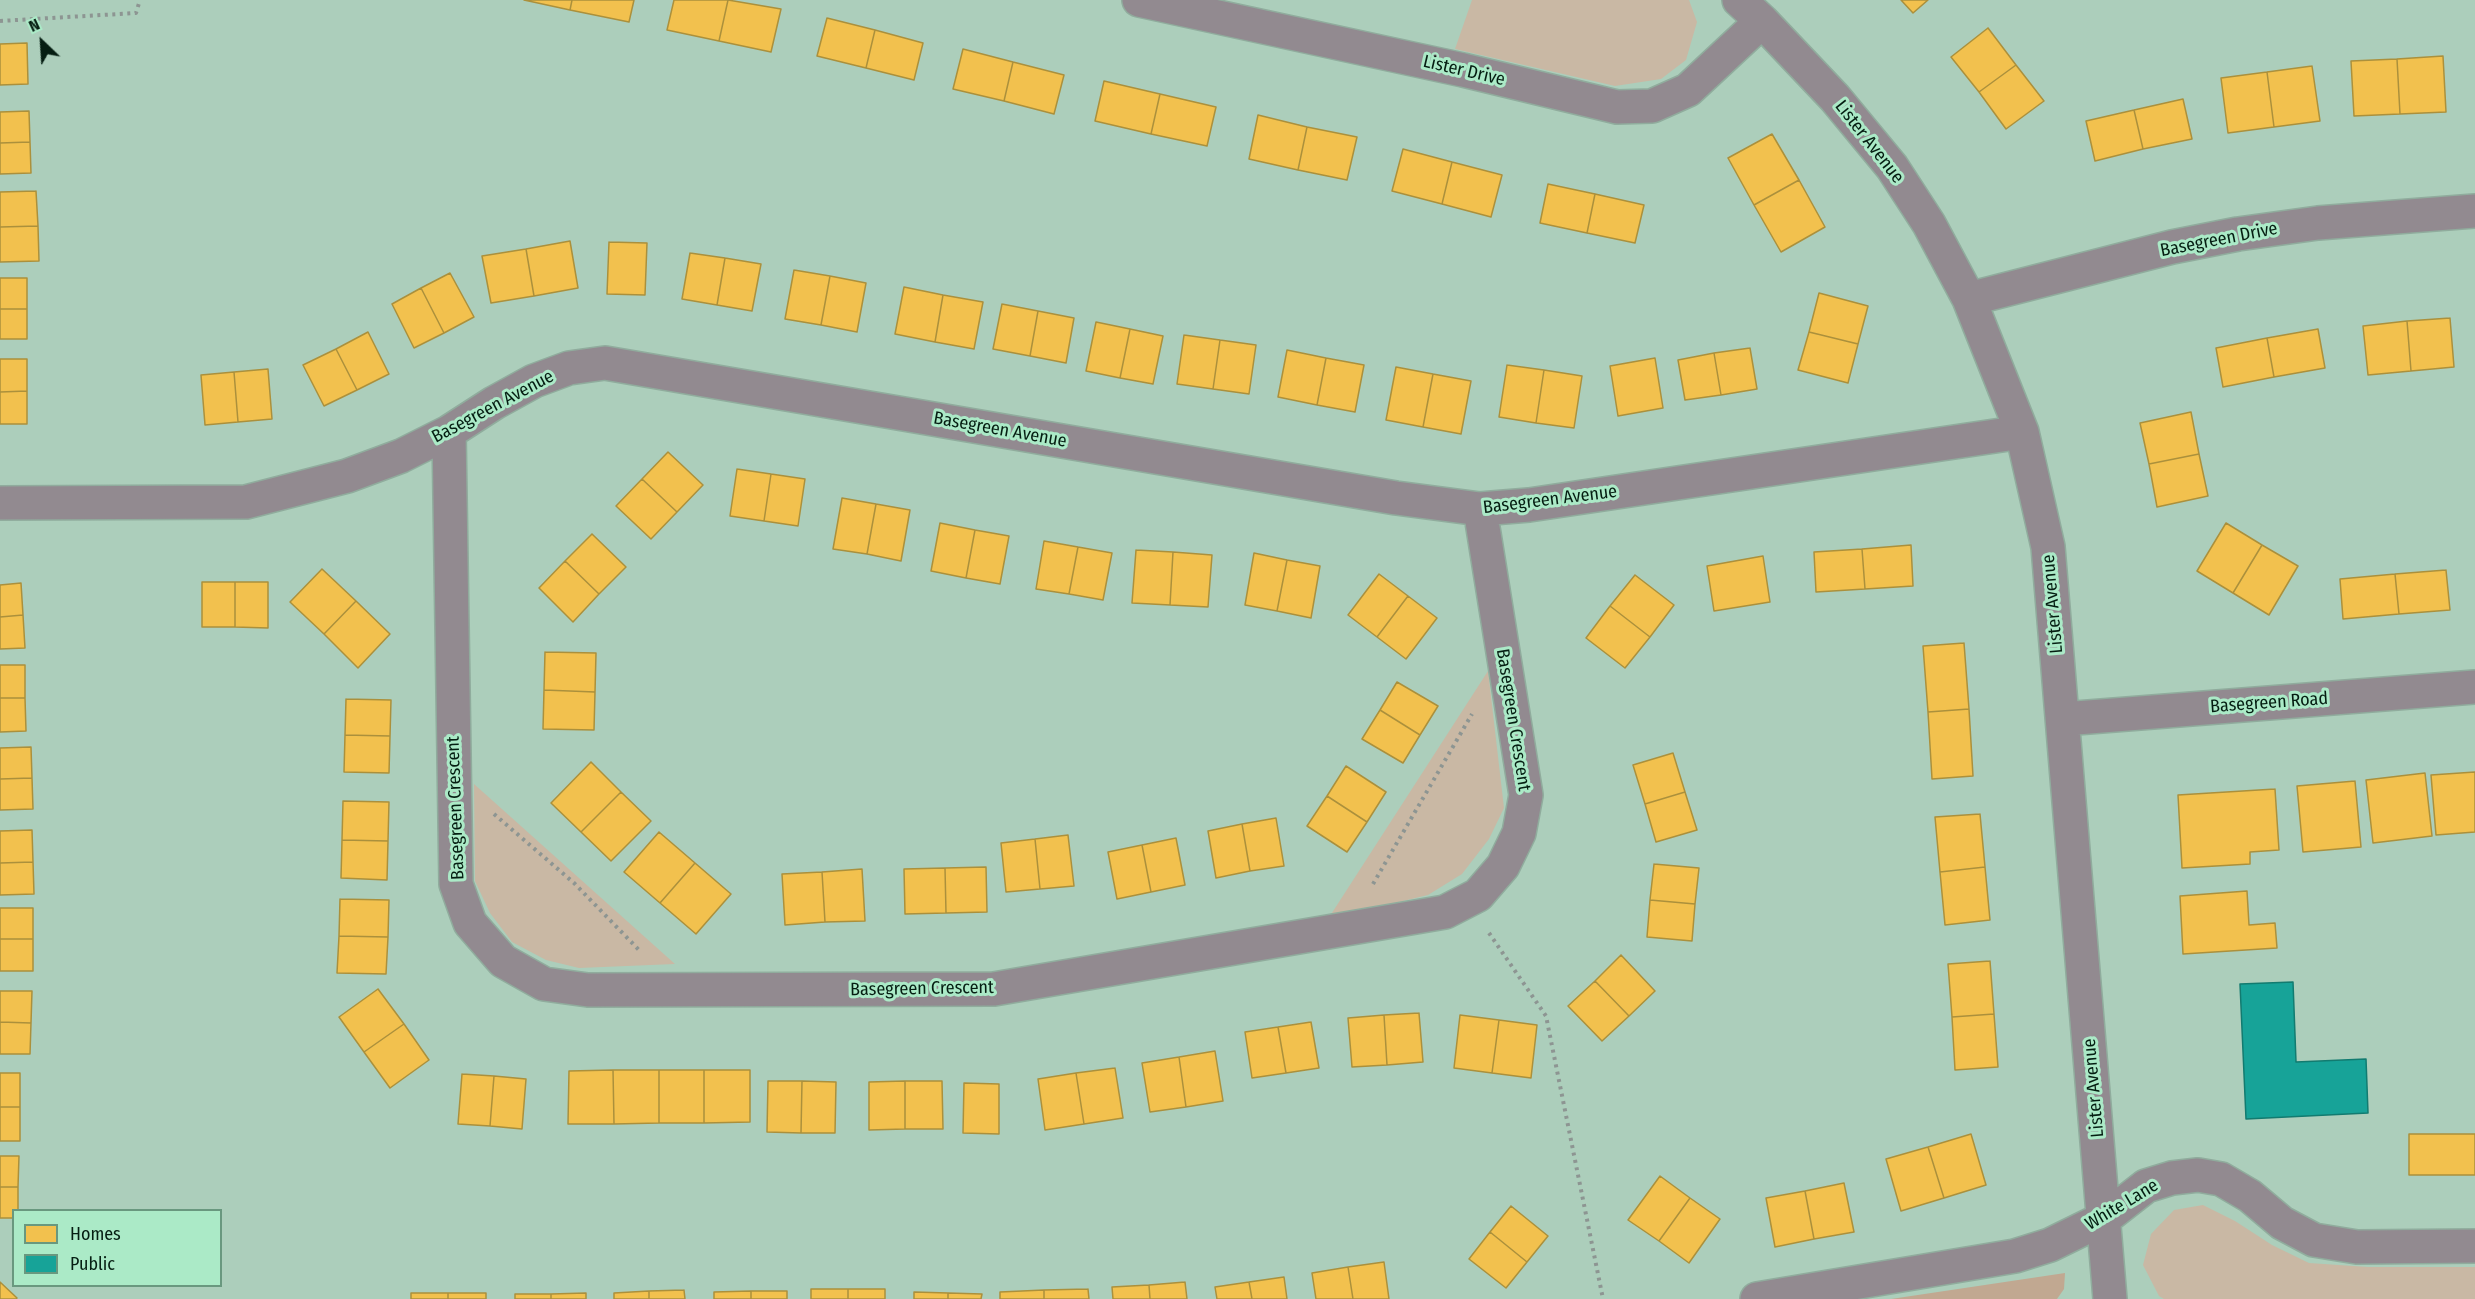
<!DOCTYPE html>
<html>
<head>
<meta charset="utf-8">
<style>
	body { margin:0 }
	#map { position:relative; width:2475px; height:1299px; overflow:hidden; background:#accebb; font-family:"Fira Sans Condensed",sans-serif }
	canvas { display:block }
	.legend { position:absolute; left:12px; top:1209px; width:210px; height:78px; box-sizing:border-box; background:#abeac7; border:2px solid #69987f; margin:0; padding:8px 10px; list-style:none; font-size:18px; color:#051e12 }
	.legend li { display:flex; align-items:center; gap:12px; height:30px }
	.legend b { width:30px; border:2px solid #69987f }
	.north { position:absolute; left:12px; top:12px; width:60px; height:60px; -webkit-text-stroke:4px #abeac7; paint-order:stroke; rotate:335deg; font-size:16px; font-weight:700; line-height:24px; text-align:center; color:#051e12 }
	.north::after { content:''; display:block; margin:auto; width:21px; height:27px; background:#051e12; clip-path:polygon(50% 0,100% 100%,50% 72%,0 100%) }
</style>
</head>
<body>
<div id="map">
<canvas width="2475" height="1299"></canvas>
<ul class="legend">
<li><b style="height:16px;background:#f2c14e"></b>Homes</li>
<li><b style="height:16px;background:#17a398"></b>Public</li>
</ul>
<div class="north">N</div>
</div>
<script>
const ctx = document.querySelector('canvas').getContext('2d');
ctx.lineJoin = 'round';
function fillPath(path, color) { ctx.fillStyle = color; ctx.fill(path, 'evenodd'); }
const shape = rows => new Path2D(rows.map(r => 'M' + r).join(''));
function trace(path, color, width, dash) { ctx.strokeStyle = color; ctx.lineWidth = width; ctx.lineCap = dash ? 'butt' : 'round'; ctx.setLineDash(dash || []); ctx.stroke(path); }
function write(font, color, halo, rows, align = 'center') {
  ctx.font = font + ' "Fira Sans Condensed",sans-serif'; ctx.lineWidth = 6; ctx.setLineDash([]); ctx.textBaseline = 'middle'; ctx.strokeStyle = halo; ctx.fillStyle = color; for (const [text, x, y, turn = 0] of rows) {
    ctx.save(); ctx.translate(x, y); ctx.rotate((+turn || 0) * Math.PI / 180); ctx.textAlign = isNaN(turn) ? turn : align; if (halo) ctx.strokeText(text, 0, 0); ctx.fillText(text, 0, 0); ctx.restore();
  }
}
fillPath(shape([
	[1472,0,1689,0,1697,22,1686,60,1661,79,1615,86,1455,49],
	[1488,671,1504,808,1489,839,1462,874,1428,895,1328,919],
	[474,784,675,964,579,968,546,960,512,942,490,913,475,881],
	[2203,1205,2235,1221,2272,1245,2309,1263,2368,1267,2475,1267,2475,1299,2164,1299,2159,1296,2143,1265,2151,1234,2174,1210]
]), '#c9b8a4');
fillPath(shape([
	[2065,1273,2064,1289,2057,1299,1891,1299]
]), '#c1a891');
const homes = shape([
	[524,0,572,0,570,10,524,0],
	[572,0,634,0,629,22,570,10,572,0],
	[674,0,728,0,719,41,667,30,674,0],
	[728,0,781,9,771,52,719,41,728,0],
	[1901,0,1928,0,1913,13,1901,0],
	[827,18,875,30,866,68,817,56,827,18],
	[1988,28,2016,65,1979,92,1951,57,1988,28],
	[875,30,923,43,914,80,866,68,875,30],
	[27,43,28,84,0,85,0,44,27,43],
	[963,49,1013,62,1004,101,953,89,963,49],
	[2443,56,2446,112,2400,114,2397,59,2443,56],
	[2397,59,2400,114,2354,116,2351,61,2397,59],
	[1013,62,1064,75,1054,114,1004,101,1013,62],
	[2016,65,2044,101,2006,129,1979,92,2016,65],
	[2312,66,2320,121,2274,127,2267,72,2312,66],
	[2267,72,2274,127,2228,133,2221,78,2267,72],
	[1104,81,1160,94,1151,134,1095,121,1104,81],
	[1160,94,1216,107,1207,146,1151,134,1160,94],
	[2183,99,2192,139,2143,149,2134,110,2183,99],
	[2134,110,2143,149,2095,161,2086,121,2134,110],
	[29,111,30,142,0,143,0,112,29,111],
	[1258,115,1307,127,1298,170,1249,159,1258,115],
	[1307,127,1357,137,1347,180,1298,170,1307,127],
	[1772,134,1799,180,1754,205,1728,158,1772,134],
	[30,142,31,173,0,174,0,143,30,142],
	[1403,149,1452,162,1442,204,1392,191,1403,149],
	[1452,162,1502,175,1491,217,1442,204,1452,162],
	[1799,180,1825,227,1781,252,1754,205,1799,180],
	[1548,184,1595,194,1587,233,1540,223,1548,184],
	[36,191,38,226,0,227,0,192,36,191],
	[1595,194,1644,205,1635,243,1587,233,1595,194],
	[38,226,39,261,0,262,0,227,38,226],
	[570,241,578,288,534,296,526,249,570,241],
	[609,242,647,243,645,295,607,294,609,242],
	[526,249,534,296,491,303,482,256,526,249],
	[690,253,725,258,717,305,682,299,690,253],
	[725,258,761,264,752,311,717,305,725,258],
	[794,270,830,276,821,325,785,319,794,270],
	[450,273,474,317,444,333,421,288,450,273],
	[830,276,866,283,857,332,821,325,830,276],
	[0,278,27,278,27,309,0,309,0,278],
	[904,287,943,295,935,342,895,334,904,287],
	[421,288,444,333,414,348,392,304,421,288],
	[1819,293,1868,306,1858,344,1809,332,1819,293],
	[943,295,983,302,974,349,935,342,943,295],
	[1002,304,1038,311,1030,356,993,349,1002,304],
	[0,309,27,309,27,339,0,339,0,309],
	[1038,311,1074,318,1066,363,1030,356,1038,311],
	[2450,318,2454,367,2411,371,2407,321,2450,318],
	[2407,321,2411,371,2368,375,2363,326,2407,321],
	[1096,322,1130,329,1120,378,1086,371,1096,322],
	[1130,329,1163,336,1153,384,1120,378,1130,329],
	[2318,329,2325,368,2274,377,2267,338,2318,329],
	[368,332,389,374,357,390,336,349,368,332],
	[1809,332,1858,344,1848,383,1798,370,1809,332],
	[1184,335,1220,340,1213,389,1177,384,1184,335],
	[2267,338,2274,377,2223,387,2216,348,2267,338],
	[1220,340,1256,345,1249,394,1213,389,1220,340],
	[1750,348,1757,389,1721,395,1714,353,1750,348],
	[336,349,357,390,324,406,303,365,336,349],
	[1287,350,1326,358,1317,405,1278,397,1287,350],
	[1714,353,1721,395,1685,400,1678,360,1714,353],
	[1326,358,1364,365,1355,412,1317,405,1326,358],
	[1655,358,1663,408,1618,416,1610,366,1655,358],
	[0,359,27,359,27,391,0,392,0,359],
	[1507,365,1544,370,1536,423,1499,417,1507,365],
	[1396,367,1433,374,1423,427,1386,420,1396,367],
	[268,369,272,419,238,422,234,372,268,369],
	[1544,370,1582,376,1574,428,1536,423,1544,370],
	[234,372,238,422,205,425,201,375,234,372],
	[1433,374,1471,381,1461,434,1423,427,1433,374],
	[27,391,27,424,0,424,0,392,27,391],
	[2191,412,2199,454,2149,464,2140,423,2191,412],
	[668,452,703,485,677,512,642,479,668,452],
	[2199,454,2208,496,2157,507,2149,464,2199,454],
	[737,469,771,474,764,521,730,516,737,469],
	[771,474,805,479,798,526,764,521,771,474],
	[642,479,677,512,651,539,616,506,642,479],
	[842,498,876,504,867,554,833,549,842,498],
	[876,504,910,510,901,561,867,554,876,504],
	[940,523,975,530,966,578,931,571,940,523],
	[2226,523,2262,545,2233,593,2197,571,2226,523],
	[975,530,1009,536,1000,584,966,578,975,530],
	[592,534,626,567,599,594,565,561,592,534],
	[1044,541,1078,547,1069,594,1036,589,1044,541],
	[1911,545,1913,586,1865,589,1862,549,1911,545],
	[2262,545,2298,566,2269,615,2233,593,2262,545],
	[1078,547,1112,553,1103,600,1069,594,1078,547],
	[1862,549,1865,589,1816,592,1814,552,1862,549],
	[1136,550,1173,552,1170,605,1132,603,1136,550],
	[1173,552,1212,555,1208,607,1170,605,1173,552],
	[1254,553,1287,560,1277,611,1245,605,1254,553],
	[1763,556,1770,602,1714,611,1707,566,1763,556],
	[1287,560,1320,566,1311,618,1277,611,1287,560],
	[565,561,599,594,573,622,539,588,565,561],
	[322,569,356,601,324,634,290,602,322,569],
	[2446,570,2450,610,2399,614,2395,574,2446,570],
	[1379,574,1408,596,1377,637,1348,615,1379,574],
	[2395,574,2399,614,2343,619,2340,579,2395,574],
	[1635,575,1674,605,1650,637,1610,606,1635,575],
	[202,582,235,582,235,627,202,627,202,582],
	[235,582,268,582,268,628,235,627,235,582],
	[21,583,23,615,0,617,0,585,21,583],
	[1408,596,1437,618,1406,659,1377,637,1408,596],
	[356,601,390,634,358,668,324,634,356,601],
	[1610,606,1650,637,1625,668,1586,638,1610,606],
	[23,615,25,648,0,649,0,617,23,615],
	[1964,643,1969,709,1928,712,1923,646,1964,643],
	[545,652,596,653,595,692,544,690,545,652],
	[0,665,25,665,25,698,0,698,0,665],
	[1397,682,1438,706,1420,735,1380,710,1397,682],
	[544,690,595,692,594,730,543,729,544,690],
	[0,698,25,698,26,731,0,732,0,698],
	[346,699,391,700,390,736,345,735,346,699],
	[1969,709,1973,776,1932,779,1928,712,1969,709],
	[1380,710,1420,735,1403,763,1362,739,1380,710],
	[345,735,390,736,389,773,344,772,345,735],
	[31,747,32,778,0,779,0,748,31,747],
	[1673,753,1685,792,1645,804,1633,765,1673,753],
	[591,762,621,792,581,832,551,803,591,762],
	[1346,766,1386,792,1367,822,1327,796,1346,766],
	[2475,772,2475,832,2436,835,2431,775,2475,772],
	[2425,773,2432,836,2373,843,2366,780,2425,773],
	[32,778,33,809,0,810,0,779,32,778],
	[2355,781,2361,847,2303,852,2297,786,2355,781],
	[2275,789,2279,850,2250,852,2250,864,2182,868,2178,795,2275,789],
	[621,792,651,821,611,861,581,832,621,792],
	[1685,792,1697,830,1656,842,1645,804,1685,792],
	[1327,796,1367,822,1347,852,1307,826,1327,796],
	[343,801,389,802,388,841,342,840,343,801],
	[1980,814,1985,867,1940,872,1935,817,1980,814],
	[1276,818,1284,866,1250,871,1242,824,1276,818],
	[1242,824,1250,871,1216,878,1208,831,1242,824],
	[32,830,33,862,0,863,0,831,32,830],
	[659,832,695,863,660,903,624,872,659,832],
	[1068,835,1074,886,1040,889,1035,839,1068,835],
	[1176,838,1185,885,1151,892,1142,845,1176,838],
	[1035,839,1040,889,1006,892,1001,843,1035,839],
	[342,840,388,841,387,880,341,878,342,840],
	[1142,845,1151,892,1117,899,1108,852,1142,845],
	[33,862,34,894,0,895,0,863,33,862],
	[695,863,731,894,696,934,660,903,695,863],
	[1654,864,1699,868,1695,904,1650,900,1654,864],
	[986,867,987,912,946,913,945,868,986,867],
	[1985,867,1990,920,1945,925,1940,872,1985,867],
	[945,868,946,913,905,914,904,869,945,868],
	[862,869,865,921,825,922,822,872,862,869],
	[822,872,825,922,785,925,782,874,822,872],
	[2247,891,2249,925,2275,923,2277,948,2183,954,2180,896,2247,891],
	[340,899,389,900,388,937,339,936,340,899],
	[1650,900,1695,904,1692,941,1647,937,1650,900],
	[0,908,33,908,33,939,0,939,0,908],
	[339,936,388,937,386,974,337,973,339,936],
	[0,939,33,939,33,971,0,971,0,939],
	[1621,955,1655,991,1629,1016,1595,981,1621,955],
	[1990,961,1994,1014,1952,1017,1948,964,1990,961],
	[1595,981,1629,1016,1602,1041,1568,1006,1595,981],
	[378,989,404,1024,364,1052,339,1017,378,989],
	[0,991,32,991,31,1023,0,1022,0,991],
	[1419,1013,1423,1062,1387,1065,1384,1015,1419,1013],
	[1994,1014,1998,1067,1955,1070,1952,1017,1994,1014],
	[1384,1015,1387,1065,1352,1067,1348,1018,1384,1015],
	[1460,1015,1499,1020,1492,1073,1454,1068,1460,1015],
	[1499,1020,1537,1025,1531,1078,1492,1073,1499,1020],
	[0,1022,31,1023,30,1054,0,1054,0,1022],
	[1311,1022,1319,1068,1286,1073,1278,1027,1311,1022],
	[404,1024,429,1060,390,1088,364,1052,404,1024],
	[1278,1027,1286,1073,1252,1078,1245,1032,1278,1027],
	[1215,1051,1223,1101,1186,1107,1179,1057,1215,1051],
	[1179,1057,1186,1107,1150,1112,1142,1063,1179,1057],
	[1115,1068,1123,1118,1084,1124,1076,1073,1115,1068],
	[613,1070,614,1124,568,1124,569,1071,613,1070],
	[613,1070,659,1070,659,1123,614,1124,613,1070],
	[659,1070,704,1070,704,1123,659,1123,659,1070],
	[704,1070,750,1070,750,1122,704,1123,704,1070],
	[0,1073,20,1073,20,1107,0,1107,0,1073],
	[1076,1073,1084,1124,1045,1130,1038,1079,1076,1073],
	[462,1074,494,1076,490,1126,458,1124,462,1074],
	[494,1076,526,1079,522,1129,490,1126,494,1076],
	[768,1081,802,1081,801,1133,767,1132,768,1081],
	[802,1081,836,1082,835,1133,801,1133,802,1081],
	[905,1081,942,1081,943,1129,905,1129,905,1081],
	[905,1081,905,1129,869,1130,869,1082,905,1081],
	[964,1083,999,1084,999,1134,963,1133,964,1083],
	[0,1107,20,1107,20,1141,0,1141,0,1107],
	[1971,1134,1986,1185,1944,1198,1928,1147,1971,1134],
	[2409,1134,2475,1134,2475,1175,2409,1175,2409,1134],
	[1928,1147,1944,1198,1901,1211,1886,1159,1928,1147],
	[0,1156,19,1156,18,1187,0,1187,0,1156],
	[1660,1176,1690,1198,1659,1241,1628,1220,1660,1176],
	[1844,1183,1854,1232,1814,1239,1805,1191,1844,1183],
	[0,1187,18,1187,18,1210,14,1210,14,1218,0,1218,0,1187],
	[1805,1191,1814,1239,1775,1247,1766,1198,1805,1191],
	[1690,1198,1720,1219,1689,1263,1659,1241,1690,1198],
	[1511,1206,1548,1236,1527,1262,1490,1232,1511,1206],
	[1490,1232,1527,1262,1506,1288,1469,1259,1490,1232],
	[1384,1262,1389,1299,1353,1299,1348,1267,1384,1262],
	[1348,1267,1353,1299,1316,1299,1312,1273,1348,1267],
	[1284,1277,1287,1299,1252,1299,1249,1282,1284,1277],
	[0,1282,17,1298,16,1299,0,1299,0,1282],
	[1185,1282,1187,1299,1150,1299,1149,1285,1185,1282],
	[1249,1282,1252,1299,1217,1299,1215,1287,1249,1282],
	[1149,1285,1150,1299,1113,1299,1112,1287,1149,1285],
	[811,1289,848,1289,848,1299,811,1299,811,1289],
	[848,1289,885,1289,885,1299,848,1299,848,1289],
	[1088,1289,1089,1299,1044,1299,1044,1290,1088,1289],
	[684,1290,685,1299,649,1299,649,1291,684,1290],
	[1044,1290,1044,1299,1000,1299,1000,1292,1044,1290],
	[649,1291,649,1299,614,1299,614,1293,649,1291],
	[751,1291,787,1291,787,1299,751,1299,751,1291],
	[751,1291,751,1299,714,1299,714,1292,751,1291],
	[914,1292,948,1293,948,1299,914,1299,914,1292],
	[411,1293,448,1293,448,1299,411,1299,411,1293],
	[448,1293,486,1293,486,1299,448,1299,448,1293],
	[586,1293,586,1299,551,1299,551,1294,586,1293],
	[948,1293,982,1294,981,1299,948,1299,948,1293],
	[515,1294,551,1294,551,1299,515,1299,515,1294]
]);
fillPath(homes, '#f2c14e');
trace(homes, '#ab903c', 1.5);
const public = shape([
	[2293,982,2296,1062,2366,1059,2368,1113,2246,1119,2240,984,2293,982]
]);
fillPath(public, '#17a398');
trace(public, '#127b70', 1.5);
const street = shape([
	[1139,0,1463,70,1617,107,1652,106,1688,90,1762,21],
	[1739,0,1762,21,1835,98,1892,167,1929,224,1969,299,2022,432,2048,547,2110,1299],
	[1969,299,2172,247,2238,234,2318,223,2475,211],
	[449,432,456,884,470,923,503,961,544,984,588,990,994,989,1445,912,1478,895,1503,866,1519,833,1526,795,1480,509],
	[0,503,246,502,347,476,401,456,449,432,494,403,534,381,569,368,605,363,1396,498,1480,509,1529,505,2022,432],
	[2063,719,2475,687],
	[1757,1299,2015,1256,2050,1245,2105,1218,2146,1186,2172,1178,2198,1175,2221,1179,2250,1196,2282,1223,2314,1240,2357,1247,2475,1246]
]);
trace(street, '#90ac9d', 36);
trace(shape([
	[0,21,136,13,140,0],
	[494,814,574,883,639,950],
	[1373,884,1472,714],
	[1489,933,1546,1016,1603,1299]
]), '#8d9592', 4, [3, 4.5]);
trace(street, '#928a90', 33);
write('18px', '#051e12', '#abeac7', [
	["Lister Drive",1464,71,13],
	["Lister Avenue",1869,142,52],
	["Basegreen Drive",2219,240,-11],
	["Basegreen Avenue",493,407,-28],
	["Basegreen Avenue",1000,430,10],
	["Basegreen Avenue",1550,500,-7],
	["Lister Avenue",2053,604,-95],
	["Basegreen Road",2269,703,-4],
	["Basegreen Crescent",1513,720,81],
	["Basegreen Crescent",456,808,-92],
	["Basegreen Crescent",922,989,-1],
	["Lister Avenue",2094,1088,-95],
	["White Lane",2122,1205,-31]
]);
</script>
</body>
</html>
